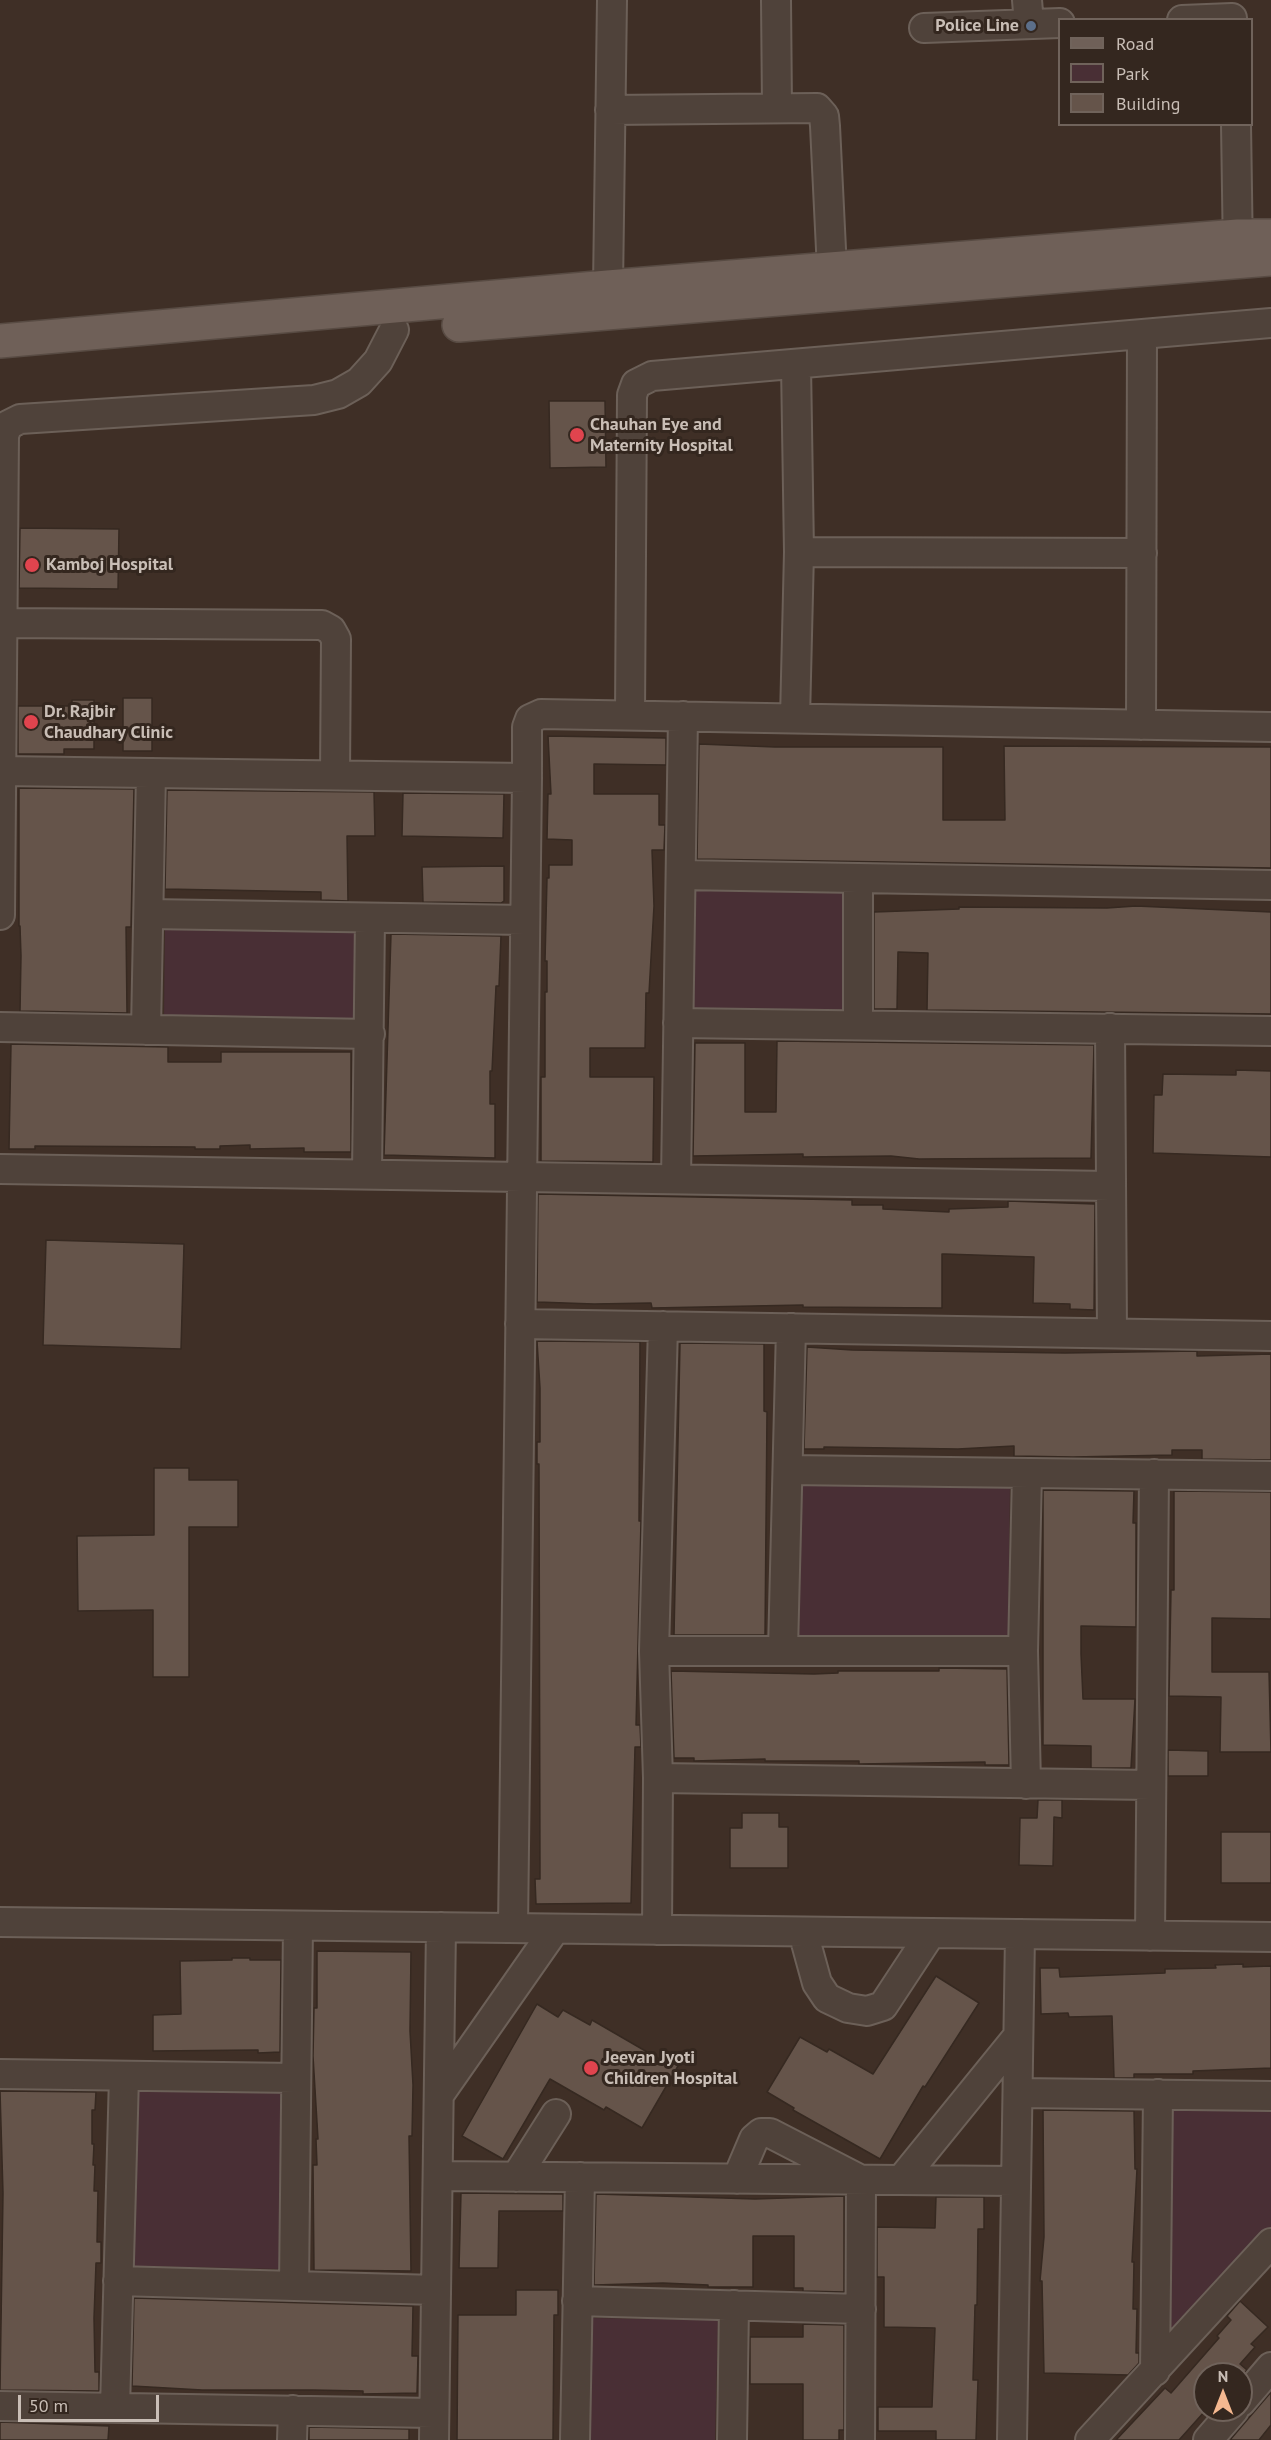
<!DOCTYPE html>
<html>
<head>
<meta charset="utf-8">
<style>
	body { margin:0 }
	#map { position:relative; width:1271px; height:2440px; overflow:hidden; background:#3f2f26; font-family:"PT Sans",sans-serif }
	canvas { display:block }
	.legend { position:absolute; left:1058px; top:18px; width:195px; height:108px; box-sizing:border-box; background:#34271f; border:2px solid #70635b; margin:0; padding:8px 10px; list-style:none; font-size:18px; color:#c9beb6 }
	.legend li { display:flex; align-items:center; gap:12px; height:30px }
	.legend b { width:30px; border:2px solid #70635b }
	.north { position:absolute; left:1193px; top:2362px; width:60px; height:60px; box-sizing:border-box; background:#34271f; border:2px solid #70635b; border-radius:50%; rotate:0deg; font-size:16px; font-weight:700; line-height:24px; text-align:center; color:#c9beb6 }
	.north::after { content:''; display:block; margin:auto; width:21px; height:27px; background:#f5b890; clip-path:polygon(50% 0,100% 100%,50% 72%,0 100%) }
	.scale { position:absolute; left:18px; top:2395px; width:141px; height:27px; box-sizing:border-box; border:3px solid #c9beb6; border-top:0; padding-left:8px; font-size:18px; line-height:21px; white-space:nowrap; color:#c9beb6; -webkit-text-stroke:4px #34271f; paint-order:stroke }
</style>
</head>
<body>
<div id="map">
<canvas width="1271" height="2440"></canvas>
<ul class="legend">
<li><b style="height:8px;background:#6f6058"></b>Road</li>
<li><b style="height:16px;background:#492f35"></b>Park</li>
<li><b style="height:16px;background:#65544a"></b>Building</li>
</ul>
<div class="north">N</div>
<div class="scale">50 m</div>
</div>
<script>
const ctx = document.querySelector('canvas').getContext('2d');
ctx.lineJoin = 'round';
function fillPath(path, color) { ctx.fillStyle = color; ctx.fill(path, 'evenodd'); }
const shape = rows => new Path2D(rows.map(r => 'M' + r).join(''));
function trace(path, color, width, dash) { ctx.strokeStyle = color; ctx.lineWidth = width; ctx.lineCap = dash ? 'butt' : 'round'; ctx.setLineDash(dash || []); ctx.stroke(path); }
function write(font, color, halo, rows, align = 'center') {
  ctx.font = font + ' "PT Sans",sans-serif'; ctx.lineWidth = 6; ctx.setLineDash([]); ctx.textBaseline = 'middle'; ctx.strokeStyle = halo; ctx.fillStyle = color; for (const [text, x, y, turn = 0] of rows) {
    ctx.save(); ctx.translate(x, y); ctx.rotate((+turn || 0) * Math.PI / 180); ctx.textAlign = isNaN(turn) ? turn : align; if (halo) ctx.strokeText(text, 0, 0); ctx.fillText(text, 0, 0); ctx.restore();
  }
}
fillPath(shape([
	[692,888,847,889,846,1013,692,1012],
	[165,927,359,930,358,1020,164,1018],
	[801,1482,1010,1484,1008,1642,799,1640],
	[136,2090,283,2092,281,2269,133,2266],
	[1173,2106,1271,2107,1271,2227,1169,2336],
	[591,2318,718,2320,715,2440,588,2440]
]), '#492f35');
const building = shape([
	[549,401,605,401,606,467,550,468,549,401],
	[20,528,119,529,118,589,19,588,20,528],
	[123,698,152,698,152,751,123,751,123,698],
	[72,700,94,700,94,749,64,749,64,754,18,754,18,706,72,706,72,700],
	[548,736,666,738,666,765,594,764,594,794,659,794,659,825,665,825,664,850,652,850,654,906,649,993,646,993,645,1048,590,1048,590,1077,654,1077,653,1162,541,1161,541,1077,545,1077,545,992,547,992,547,961,545,961,547,878,549,878,549,865,572,865,572,840,547,839,548,794,551,794,548,736],
	[699,744,775,747,943,747,943,820,1005,820,1004,746,1271,747,1271,868,697,859,699,744],
	[19,788,134,789,131,927,126,927,127,1013,20,1011,21,956,20,926,19,926,19,788],
	[167,790,374,792,375,836,347,836,348,901,321,900,321,892,165,889,167,790],
	[403,793,504,794,503,838,402,836,403,793],
	[504,866,504,901,501,903,423,902,422,867,504,866],
	[1136,906,1271,912,1271,1014,927,1010,928,953,898,952,897,1009,874,1009,874,912,959,909,959,907,1107,908,1136,906],
	[391,934,501,936,499,986,496,986,492,1071,490,1071,490,1104,495,1104,495,1158,384,1155,391,934],
	[777,1041,1094,1045,1091,1158,919,1159,891,1156,803,1157,803,1154,693,1156,695,1043,745,1043,745,1112,776,1112,777,1041],
	[11,1044,168,1047,168,1062,221,1062,221,1052,351,1052,351,1152,304,1152,304,1148,250,1149,250,1145,220,1146,220,1149,195,1149,195,1147,35,1146,35,1149,9,1149,11,1044],
	[1236,1070,1271,1071,1271,1157,1153,1153,1154,1095,1162,1095,1163,1074,1236,1075,1236,1070],
	[538,1194,852,1200,852,1205,883,1205,883,1209,949,1212,949,1209,1008,1207,1008,1201,1095,1204,1094,1310,1070,1309,1070,1304,1033,1303,1034,1257,945,1254,942,1254,942,1308,803,1307,803,1305,652,1308,651,1303,594,1304,537,1302,538,1194],
	[46,1240,184,1244,181,1349,43,1345,46,1240],
	[537,1341,640,1342,639,1521,641,1521,636,1725,640,1725,641,1747,635,1747,631,1903,536,1904,535,1879,540,1879,539,1464,537,1464,537,1442,540,1442,540,1388,537,1341],
	[680,1343,764,1344,764,1411,767,1412,765,1635,674,1635,680,1343],
	[807,1347,852,1350,1065,1353,1197,1351,1197,1356,1271,1354,1271,1460,1202,1459,1202,1450,1172,1450,1172,1455,1073,1457,1014,1456,1014,1446,958,1449,824,1447,824,1449,804,1449,807,1347],
	[154,1468,189,1468,189,1480,238,1480,238,1527,189,1527,189,1677,153,1677,153,1610,78,1611,77,1536,154,1535,154,1468],
	[1043,1490,1134,1491,1133,1523,1136,1523,1136,1627,1081,1626,1081,1654,1083,1699,1135,1699,1131,1768,1091,1768,1091,1746,1043,1745,1043,1490],
	[1174,1491,1271,1492,1271,1619,1212,1618,1212,1672,1269,1672,1271,1752,1220,1752,1221,1697,1169,1696,1171,1590,1174,1590,1174,1491],
	[939,1668,1007,1669,1009,1765,985,1765,985,1762,859,1764,859,1761,765,1761,765,1759,694,1761,694,1758,674,1758,671,1671,814,1674,838,1673,838,1671,939,1671,939,1668],
	[1168,1750,1208,1751,1208,1776,1168,1776,1168,1750],
	[1038,1800,1062,1800,1062,1818,1054,1817,1053,1866,1019,1865,1020,1818,1037,1818,1038,1800],
	[742,1813,779,1813,779,1827,788,1827,788,1868,730,1868,730,1828,742,1828,742,1813],
	[1221,1832,1271,1832,1271,1883,1221,1883,1221,1832],
	[317,1951,411,1952,410,2031,413,2085,412,2136,409,2136,411,2271,314,2270,313,2165,317,2165,316,2139,318,2139,313,2056,314,2008,317,2008,317,1951],
	[232,1958,250,1958,250,1960,281,1960,280,2052,258,2053,258,2050,153,2051,153,2015,181,2014,180,1961,232,1960,232,1958],
	[1243,1964,1243,1967,1271,1966,1271,2068,1193,2071,1193,2074,1134,2074,1134,2078,1114,2078,1112,2016,1069,2017,1068,2013,1041,2014,1040,1968,1059,1968,1060,1977,1165,1973,1165,1969,1216,1968,1215,1965,1243,1964],
	[936,1976,979,2003,925,2087,923,2086,880,2159,793,2110,794,2108,767,2092,800,2037,827,2052,829,2049,873,2074,936,1976],
	[537,2004,558,2017,563,2010,590,2025,592,2020,661,2060,663,2057,678,2066,642,2128,606,2107,604,2110,550,2079,503,2159,462,2136,537,2004],
	[0,2091,96,2092,95,2110,92,2110,92,2144,94,2144,93,2165,95,2165,94,2191,98,2191,97,2242,101,2242,101,2263,96,2263,94,2318,95,2372,99,2372,99,2391,0,2390,3,2193,0,2091],
	[1043,2110,1134,2111,1135,2169,1137,2169,1132,2262,1134,2262,1133,2309,1137,2309,1136,2353,1139,2353,1139,2363,1128,2375,1044,2373,1042,2281,1040,2281,1044,2237,1043,2110],
	[461,2193,563,2194,563,2211,499,2211,498,2268,459,2268,461,2193],
	[596,2194,755,2199,844,2196,844,2292,803,2291,803,2288,794,2288,794,2236,753,2236,753,2287,708,2287,708,2285,663,2283,594,2285,596,2194],
	[936,2197,984,2197,984,2229,978,2229,977,2305,975,2305,973,2380,978,2380,976,2440,936,2440,936,2431,878,2431,878,2407,932,2407,935,2328,884,2327,884,2277,877,2277,877,2227,935,2228,936,2197],
	[516,2290,558,2290,558,2315,554,2315,553,2440,457,2440,458,2315,516,2315,516,2290],
	[134,2298,413,2306,412,2356,418,2356,417,2393,363,2394,363,2391,313,2390,202,2390,132,2386,134,2298],
	[1240,2301,1268,2327,1251,2344,1255,2347,1240,2364,1247,2370,1243,2374,1205,2374,1205,2411,1179,2440,1116,2440,1165,2388,1171,2393,1219,2338,1217,2336,1231,2320,1227,2316,1240,2301],
	[803,2324,844,2325,844,2430,839,2430,839,2440,803,2440,803,2384,750,2384,750,2337,803,2337,803,2324],
	[1271,2392,1271,2425,1259,2440,1230,2440,1271,2392],
	[0,2422,109,2426,108,2440,0,2440,0,2422],
	[309,2427,409,2429,409,2440,309,2440,309,2427]
]);
fillPath(building, '#65544a');
trace(building, '#362921', 1.5);
const minor = shape([
	[776,0,777,108],
	[1027,0,1029,24],
	[1182,20,1232,18],
	[924,28,1060,23],
	[610,110,817,108,824,116,825,126,832,270],
	[1236,124,1238,257],
	[608,287,612,0],
	[799,552,1142,553],
	[4,623,322,625,331,630,336,639,335,775],
	[630,715,632,395,636,384,652,376,1271,323],
	[795,718,799,552,796,365],
	[1141,725,1142,334],
	[0,771,527,778],
	[681,875,1271,885],
	[149,914,525,920],
	[0,915,4,435,8,425,20,419,314,400,338,394,359,382,378,361,394,330],
	[678,1023,1271,1031],
	[858,1025,858,878],
	[0,1027,370,1034],
	[1110,1028,1112,1333],
	[146,1030,151,773],
	[0,1169,1110,1186],
	[367,1174,370,918],
	[676,1179,683,716],
	[520,1324,1271,1336],
	[788,1470,1271,1476],
	[783,1650,791,1328],
	[654,1651,1023,1651],
	[658,1778,1151,1785],
	[1026,1784,1023,1651,1027,1473],
	[0,1922,1271,1937],
	[513,1928,527,778,527,727,530,719,541,714,1271,727],
	[657,1930,658,1778,654,1651,663,1326],
	[803,1932,817,1983,827,1998,848,2008,867,2011,883,2006,931,1933],
	[1150,1936,1154,1474],
	[0,2074,296,2078],
	[1018,2093,1271,2096],
	[439,2095,555,1929],
	[438,2176,1016,2181],
	[516,2177,556,2114],
	[737,2179,754,2139,761,2133,770,2133,861,2180,860,2440],
	[901,2180,1018,2036],
	[118,2281,436,2290],
	[294,2286,298,1926],
	[577,2301,861,2309],
	[1155,2371,1158,2094],
	[1241,2402,1271,2367],
	[0,2406,434,2413],
	[115,2408,124,2076],
	[292,2440,293,2410],
	[434,2440,441,1927],
	[575,2440,580,2177],
	[732,2440,734,2305],
	[1012,2440,1020,1934],
	[1090,2440,1271,2243],
	[1208,2440,1234,2410]
]);
const major = shape([
	[459,325,1271,259],
	[0,341,608,287,1238,236,1271,236]
]);
trace(minor, '#6c6058', 32);
trace(major, '#584b43', 36);
trace(minor, '#4f423a', 28);
trace(major, '#6f6058', 33);
for (const [x, y, r, color] of [
	[1031,26,6,"#5c6f8a"],
	[577,435,8,"#e0444e"],
	[32,565,8,"#e0444e"],
	[31,722,8,"#e0444e"],
	[591,2068,8,"#e0444e"]
]) { const dot = new Path2D(); dot.arc(x, y, r, 0, 2 * Math.PI); ctx.fillStyle = color; ctx.fill(dot); trace(dot, '#34271f', 2); }
write('bold 18px', '#c9beb6', '#34271f', [
	["Police Line",1019,26,"right"],
	["Chauhan Eye and",590,425],
	["Maternity Hospital",590,446],
	["Kamboj Hospital",46,565],
	["Dr. Rajbir",44,712],
	["Chaudhary Clinic",44,733],
	["Jeevan Jyoti",604,2058],
	["Children Hospital",604,2079]
], 'left');
</script>
</body>
</html>
